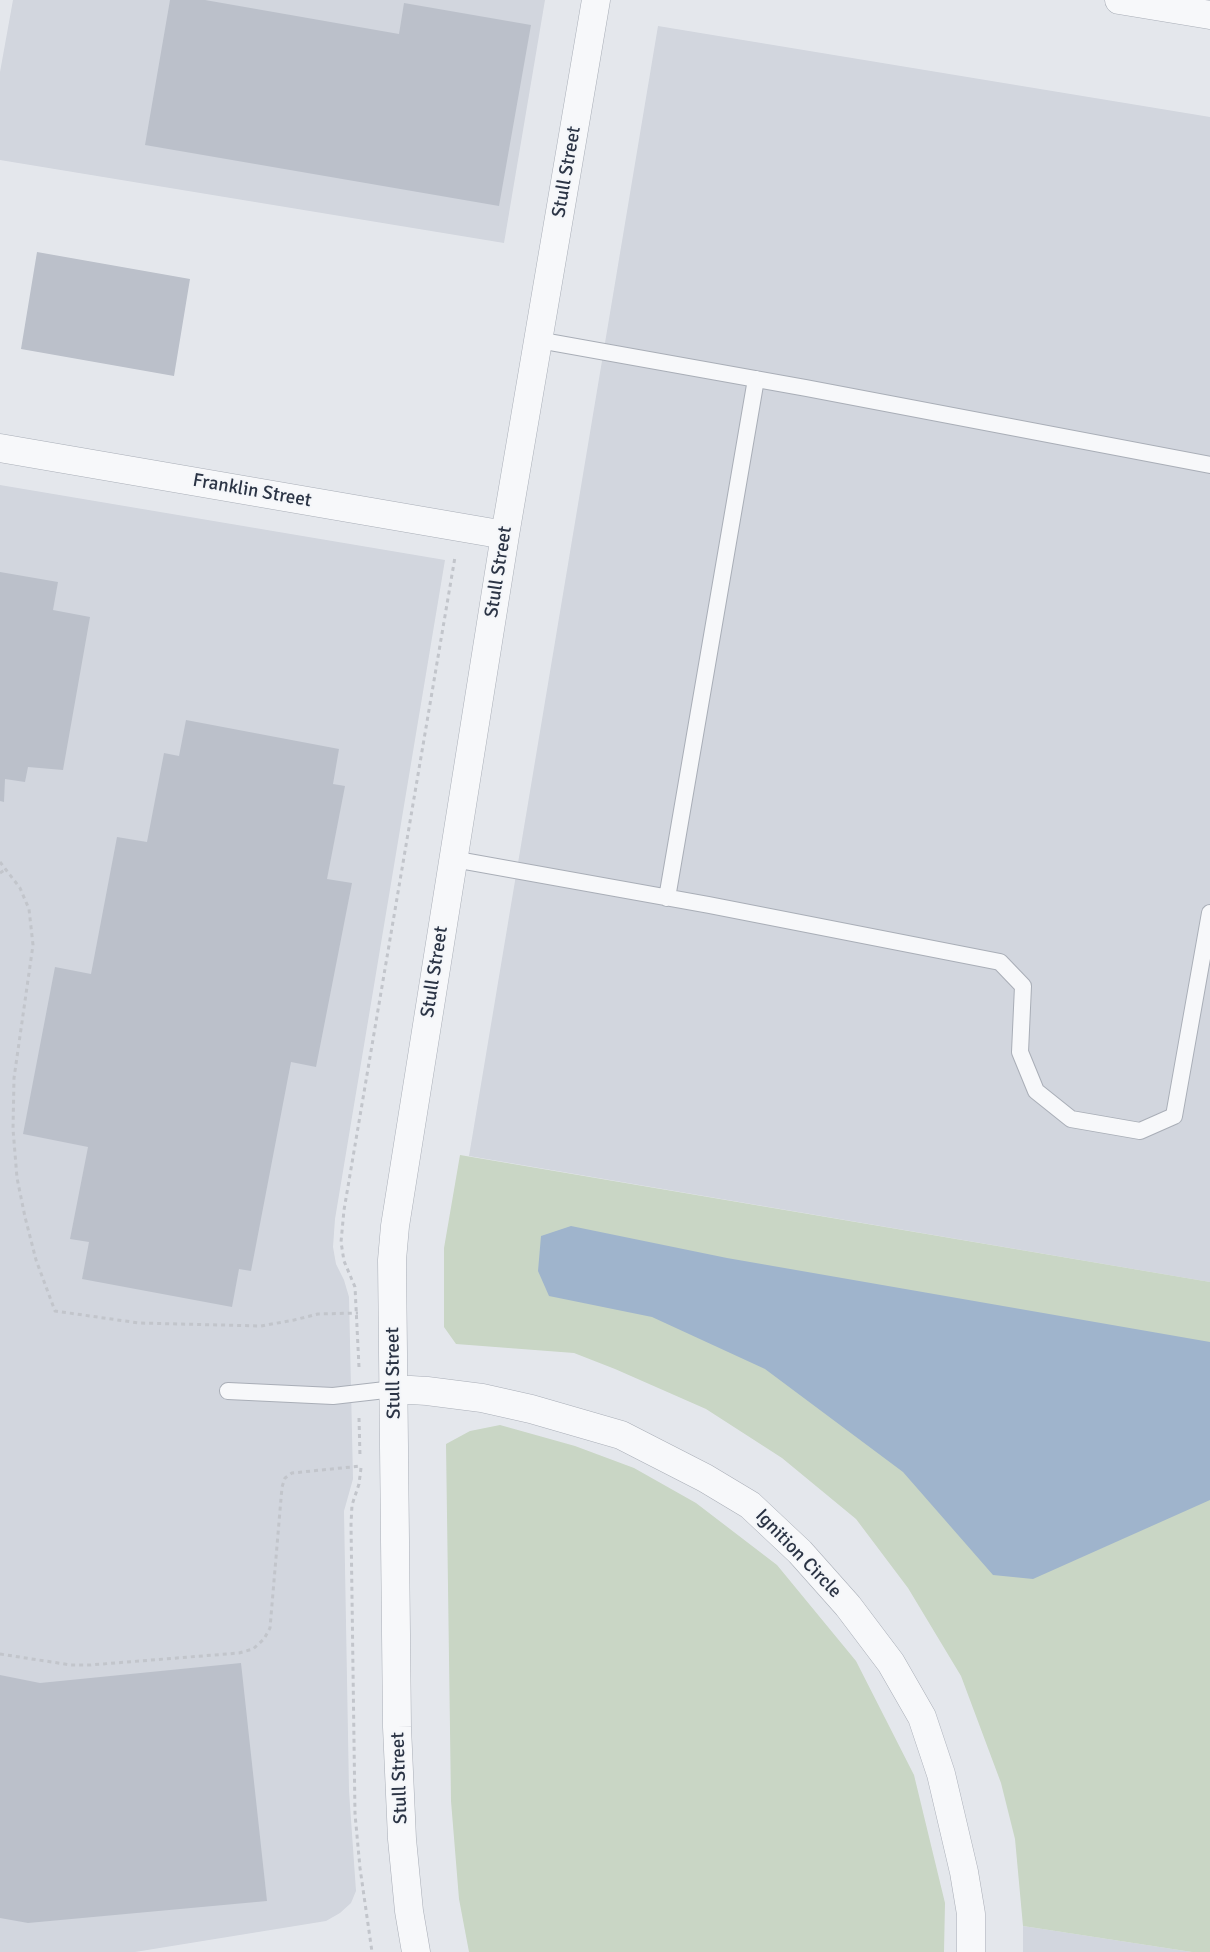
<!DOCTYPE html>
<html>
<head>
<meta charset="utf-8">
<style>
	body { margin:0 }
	canvas { display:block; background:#e4e7ec }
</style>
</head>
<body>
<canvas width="1210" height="1952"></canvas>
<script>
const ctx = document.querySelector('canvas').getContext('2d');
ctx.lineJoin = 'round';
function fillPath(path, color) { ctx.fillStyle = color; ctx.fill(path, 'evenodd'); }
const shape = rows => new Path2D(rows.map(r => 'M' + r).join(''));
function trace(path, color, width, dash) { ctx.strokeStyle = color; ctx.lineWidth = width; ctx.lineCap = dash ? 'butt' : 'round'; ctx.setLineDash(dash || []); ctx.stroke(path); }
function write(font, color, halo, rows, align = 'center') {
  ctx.font = font + ' Signika,sans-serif'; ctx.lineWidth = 4; ctx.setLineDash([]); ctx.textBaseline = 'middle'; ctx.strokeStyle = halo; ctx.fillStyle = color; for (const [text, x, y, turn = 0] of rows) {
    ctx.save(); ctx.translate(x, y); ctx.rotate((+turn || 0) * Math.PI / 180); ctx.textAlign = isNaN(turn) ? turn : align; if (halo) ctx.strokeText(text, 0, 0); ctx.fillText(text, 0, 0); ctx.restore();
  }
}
fillPath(shape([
	[13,0,545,0,504,243,0,160,0,72],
	[658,26,1210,117,1210,1282,469,1156],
	[0,485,445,560,335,1219,333,1247,336,1264,344,1280,349,1297,353,1479,344,1511,349,1791,356,1891,351,1903,340,1913,326,1921,135,1952,0,1952],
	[1023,1926,1192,1952,1023,1952]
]), '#d2d6de');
fillPath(shape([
	[460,1155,1210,1282,1210,1952,1192,1952,1023,1926,1015,1839,1001,1783,961,1676,908,1588,856,1519,782,1458,706,1409,615,1369,574,1353,456,1344,444,1327,444,1248],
	[500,1425,575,1446,634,1468,696,1503,777,1565,856,1661,914,1775,945,1903,944,1952,469,1952,459,1899,451,1801,446,1444,470,1431]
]), '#c9d6c5');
fillPath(shape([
	[571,1226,727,1258,1210,1342,1210,1500,1033,1579,993,1575,903,1472,765,1369,652,1317,549,1296,538,1271,541,1236]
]), '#9fb4cc');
fillPath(shape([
	[170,0,205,0,399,34,404,3,531,25,499,206,145,145],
	[37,252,190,279,174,376,21,349],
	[0,572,58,582,53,610,90,617,63,770,28,767,25,782,5,779,4,802,0,801],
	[186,720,339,749,333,784,345,786,327,879,352,883,316,1067,291,1062,251,1271,239,1269,232,1307,82,1279,89,1242,70,1239,88,1147,23,1134,55,967,91,974,117,837,147,842,164,753,179,756],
	[241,1663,267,1901,28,1923,0,1918,0,1675,40,1683]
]), '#bbc0ca');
const service = shape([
	[538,340,806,388,1210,465],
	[453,859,709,905,1000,962,1023,986,1020,1052,1036,1091,1071,1119,1140,1131,1174,1116,1210,913],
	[667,898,756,379],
	[228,1391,333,1396,394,1389]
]);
const minor = shape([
	[0,448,505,535],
	[394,1389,427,1391,482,1398,531,1409,621,1435,705,1478,750,1505,800,1552,848,1606,891,1663,922,1717,941,1774,964,1872,971,1914,971,1952],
	[416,1952,409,1911,402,1839,397,1727,392,1260,395,1226,505,535,596,0]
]);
const tertiary = shape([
	[1119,0,1210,15]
]);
trace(service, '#a9aeb7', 18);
trace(minor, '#a9aeb7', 29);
trace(tertiary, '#a9aeb7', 29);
trace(shape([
	[0,862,20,888,29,909,33,945,14,1078,13,1129,17,1178,25,1217,36,1260,55,1311,139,1323,261,1326,294,1320,318,1314,358,1313],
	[0,873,6,869],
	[359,1367,355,1287,344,1261,341,1242,344,1210,455,557],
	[359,1418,360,1456],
	[361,1468,359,1484,352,1505,351,1524,355,1814,360,1868,372,1952],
	[0,1654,71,1665,90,1665,239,1653,253,1649,264,1639,270,1628,282,1487,285,1478,292,1473,361,1466]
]), '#c2c5cb', 3, [4, 4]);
trace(service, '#f7f8fa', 16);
trace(minor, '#f7f8fa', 28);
trace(tertiary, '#f7f8fa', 28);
write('19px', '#2b3445', '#f4f6f9', [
	["Stull Street",567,172,-80],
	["Franklin Street",252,491,10],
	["Stull Street",499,572,-81],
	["Stull Street",435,972,-81],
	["Stull Street",394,1373,-91],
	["Ignition Circle",798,1554,46],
	["Stull Street",400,1778,-92]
]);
</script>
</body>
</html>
